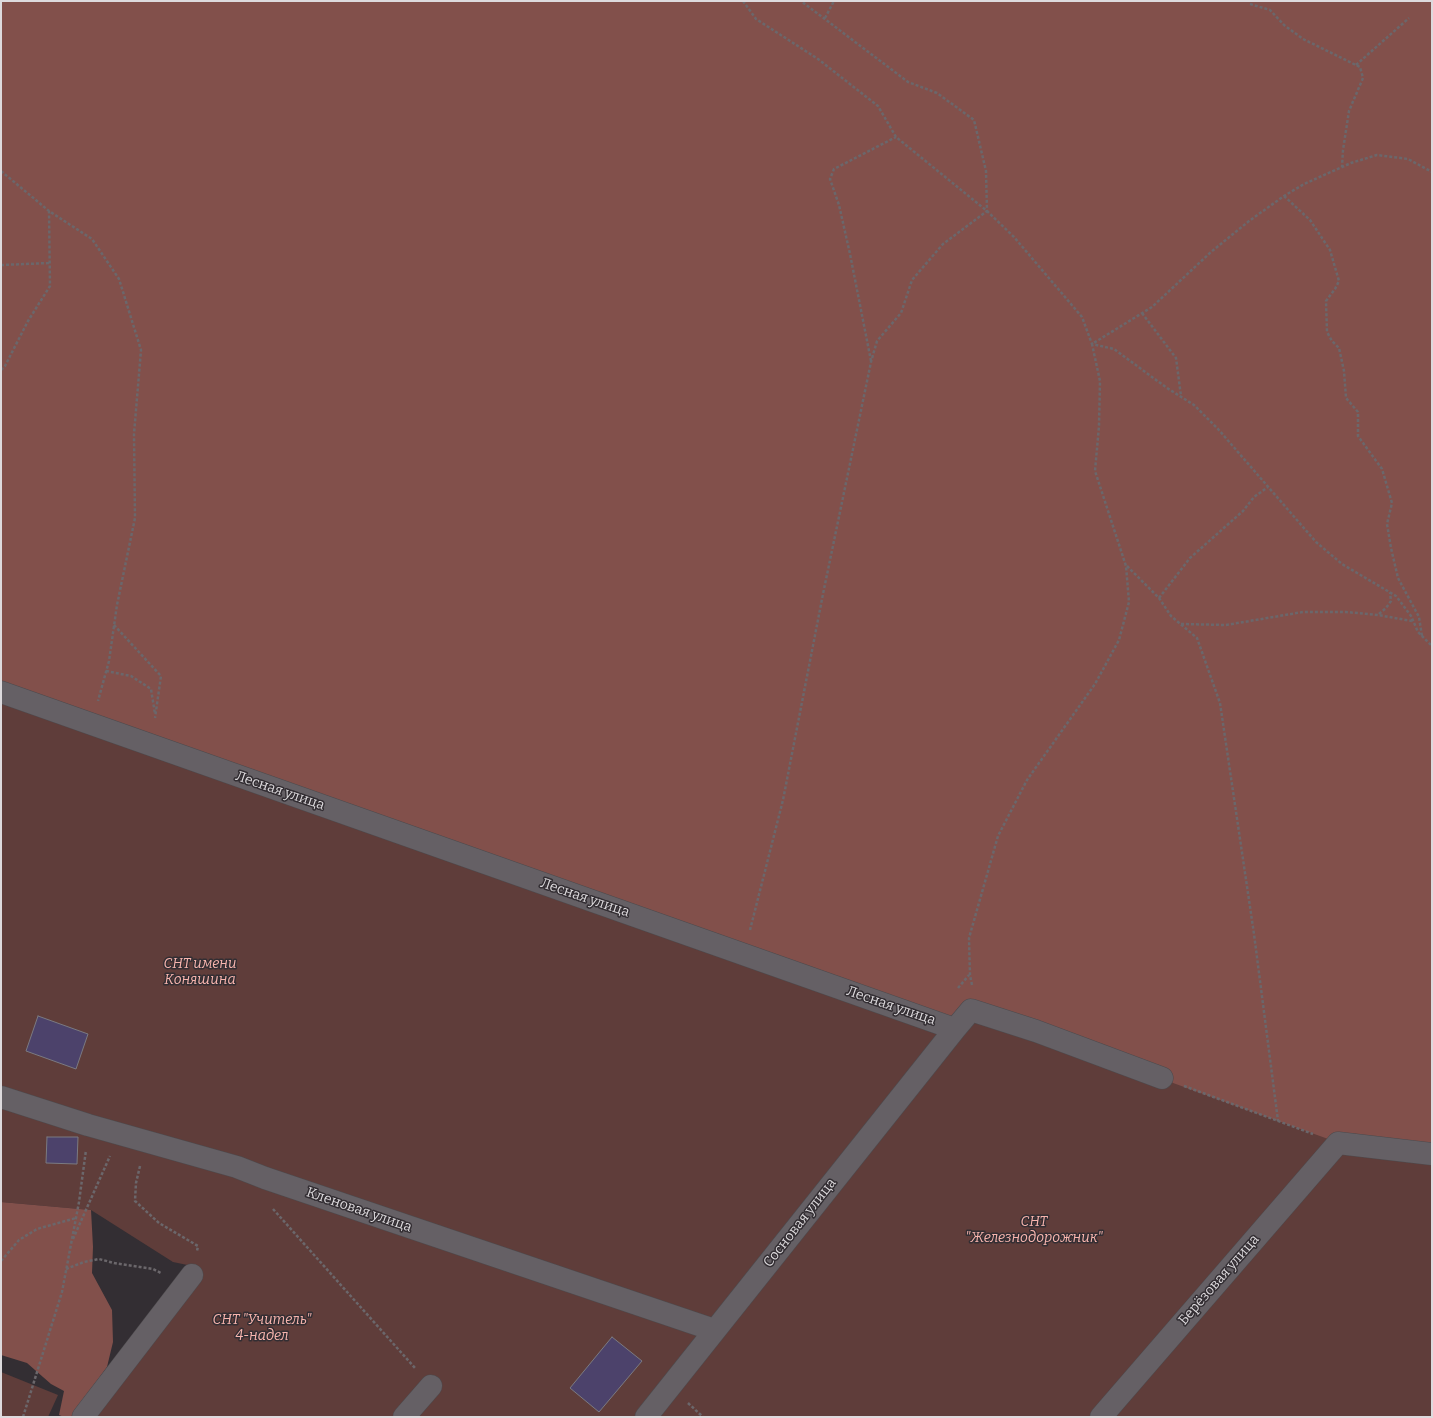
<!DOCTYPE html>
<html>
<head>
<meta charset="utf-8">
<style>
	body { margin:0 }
	#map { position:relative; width:1433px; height:1418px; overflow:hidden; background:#332e33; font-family:Bitter,serif }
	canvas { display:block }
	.frame { position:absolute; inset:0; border:2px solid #dddadd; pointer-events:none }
</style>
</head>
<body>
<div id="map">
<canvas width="1433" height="1418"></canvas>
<div class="frame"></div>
</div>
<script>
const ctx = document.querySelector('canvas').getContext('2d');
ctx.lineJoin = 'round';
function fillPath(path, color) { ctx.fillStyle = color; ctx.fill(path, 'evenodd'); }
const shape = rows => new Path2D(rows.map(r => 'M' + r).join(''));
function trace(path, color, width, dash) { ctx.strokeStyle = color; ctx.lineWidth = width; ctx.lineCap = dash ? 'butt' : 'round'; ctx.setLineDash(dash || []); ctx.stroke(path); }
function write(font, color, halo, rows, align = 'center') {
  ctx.font = font + ' Bitter,serif'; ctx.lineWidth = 3; ctx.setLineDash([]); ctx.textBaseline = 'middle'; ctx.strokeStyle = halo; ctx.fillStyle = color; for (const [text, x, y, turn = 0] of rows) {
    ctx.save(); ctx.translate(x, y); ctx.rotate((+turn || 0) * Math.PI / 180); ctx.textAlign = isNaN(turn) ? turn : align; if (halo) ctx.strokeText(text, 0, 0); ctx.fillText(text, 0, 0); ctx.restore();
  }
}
fillPath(shape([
	[1,692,971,1010,1432,1153,1432,1417,83,1417,197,1267,173,1262,91,1210,1,1202],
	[1,1372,58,1395,48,1417,1,1417]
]), '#5f3d3a');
fillPath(shape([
	[1,1,1432,1,1432,1153,1342,1144,971,1010,953,1030,1,692],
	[1,1202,91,1210,93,1247,92,1273,112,1310,113,1342,107,1367,71,1417,64,1417,59,1415,64,1391,51,1384,27,1363,1,1355]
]), '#82504b');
const building = shape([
	[38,1016,88,1034,76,1069,26,1051,38,1016],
	[47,1137,78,1137,77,1164,46,1163,47,1137],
	[612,1337,642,1361,599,1412,570,1388,612,1337]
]);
fillPath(building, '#4c426b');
trace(building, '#7b7a81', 1);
const street = shape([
	[1,692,955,1029,971,1010,1036,1031,1162,1078],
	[1,1097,88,1125,237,1167,265,1178,714,1330],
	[83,1417,192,1275],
	[404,1417,431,1386],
	[646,1417,955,1029],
	[1101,1417,1338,1143,1432,1154]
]);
trace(street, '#4d4a4d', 23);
trace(shape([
	[743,1,756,19,818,59,878,106,896,137,987,211,1014,237,1082,317,1092,344,1114,349,1167,388,1194,405,1218,429,1316,542,1342,564,1396,596,1411,616,1418,632,1432,646],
	[1250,4,1270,10,1284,25,1303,39,1360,67,1363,78,1349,111,1343,150,1342,167],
	[825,18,834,1],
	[1356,65,1409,18],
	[1,171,49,211,92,239,119,279,141,350,134,434,135,518,117,605,109,661,98,701],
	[1284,196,1310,220,1330,250,1339,281,1335,289,1326,301,1327,332,1332,341,1339,348,1344,371,1346,398,1358,412,1358,436,1382,469,1392,503,1387,524,1391,548,1398,578,1419,617,1422,636],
	[1,265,50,263],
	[1142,313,1176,358,1181,396],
	[871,361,850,254,839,205,830,179,834,169,896,137],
	[1,370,5,366,28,321,50,286,49,211],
	[1127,566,1159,598,1171,616,1197,638,1220,703,1254,934,1278,1121],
	[1159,598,1190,558,1243,511,1254,497,1268,487],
	[1379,614,1386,608,1391,601,1390,592],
	[1181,624,1226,625,1303,612,1346,612,1378,615,1412,621],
	[114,625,161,676,155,718],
	[106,671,131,676,151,689,155,714],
	[750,930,783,800,823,594,871,362,877,341,901,313,912,280,943,244,987,211,986,171,974,120,937,93,908,82,801,1],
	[972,985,970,975,969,938,998,836,1027,780,1095,684,1119,640,1129,602,1126,566,1095,471,1099,426,1100,381,1092,344,1152,307,1211,252,1249,221,1284,196,1304,184,1351,163,1377,155,1408,159,1432,172],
	[958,988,969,975],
	[1184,1086,1313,1134],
	[140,1166,136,1183,135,1201,159,1223,198,1246,197,1251],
	[273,1209,415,1368],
	[73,1239,110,1156],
	[1,1261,19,1240,37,1229,76,1218],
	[66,1269,84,1262,99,1259,114,1263,153,1269,161,1273],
	[688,1403,703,1417],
	[23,1417,62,1292,79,1202,86,1150]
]), '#6b676b', 2.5, [3, 2]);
trace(street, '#656065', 22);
write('14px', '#dddadd', '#332e33', [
	["Лесная улица",280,791,19],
	["Лесная улица",585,898,19],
	["Лесная улица",891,1006,19],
	["Кленовая улица",359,1210,19],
	["Сосновая улица",800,1223,-52],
	["Берёзовая улица",1219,1280,-49]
]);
write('italic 14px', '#f8b5ae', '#332e33', [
	["СНТ имени",200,964],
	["Коняшина",200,980],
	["СНТ",1034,1222],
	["\"Железнодорожник\"",1034,1238],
	["СНТ \"Учитель\"",262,1320],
	["4-надел",262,1336]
]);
</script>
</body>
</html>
